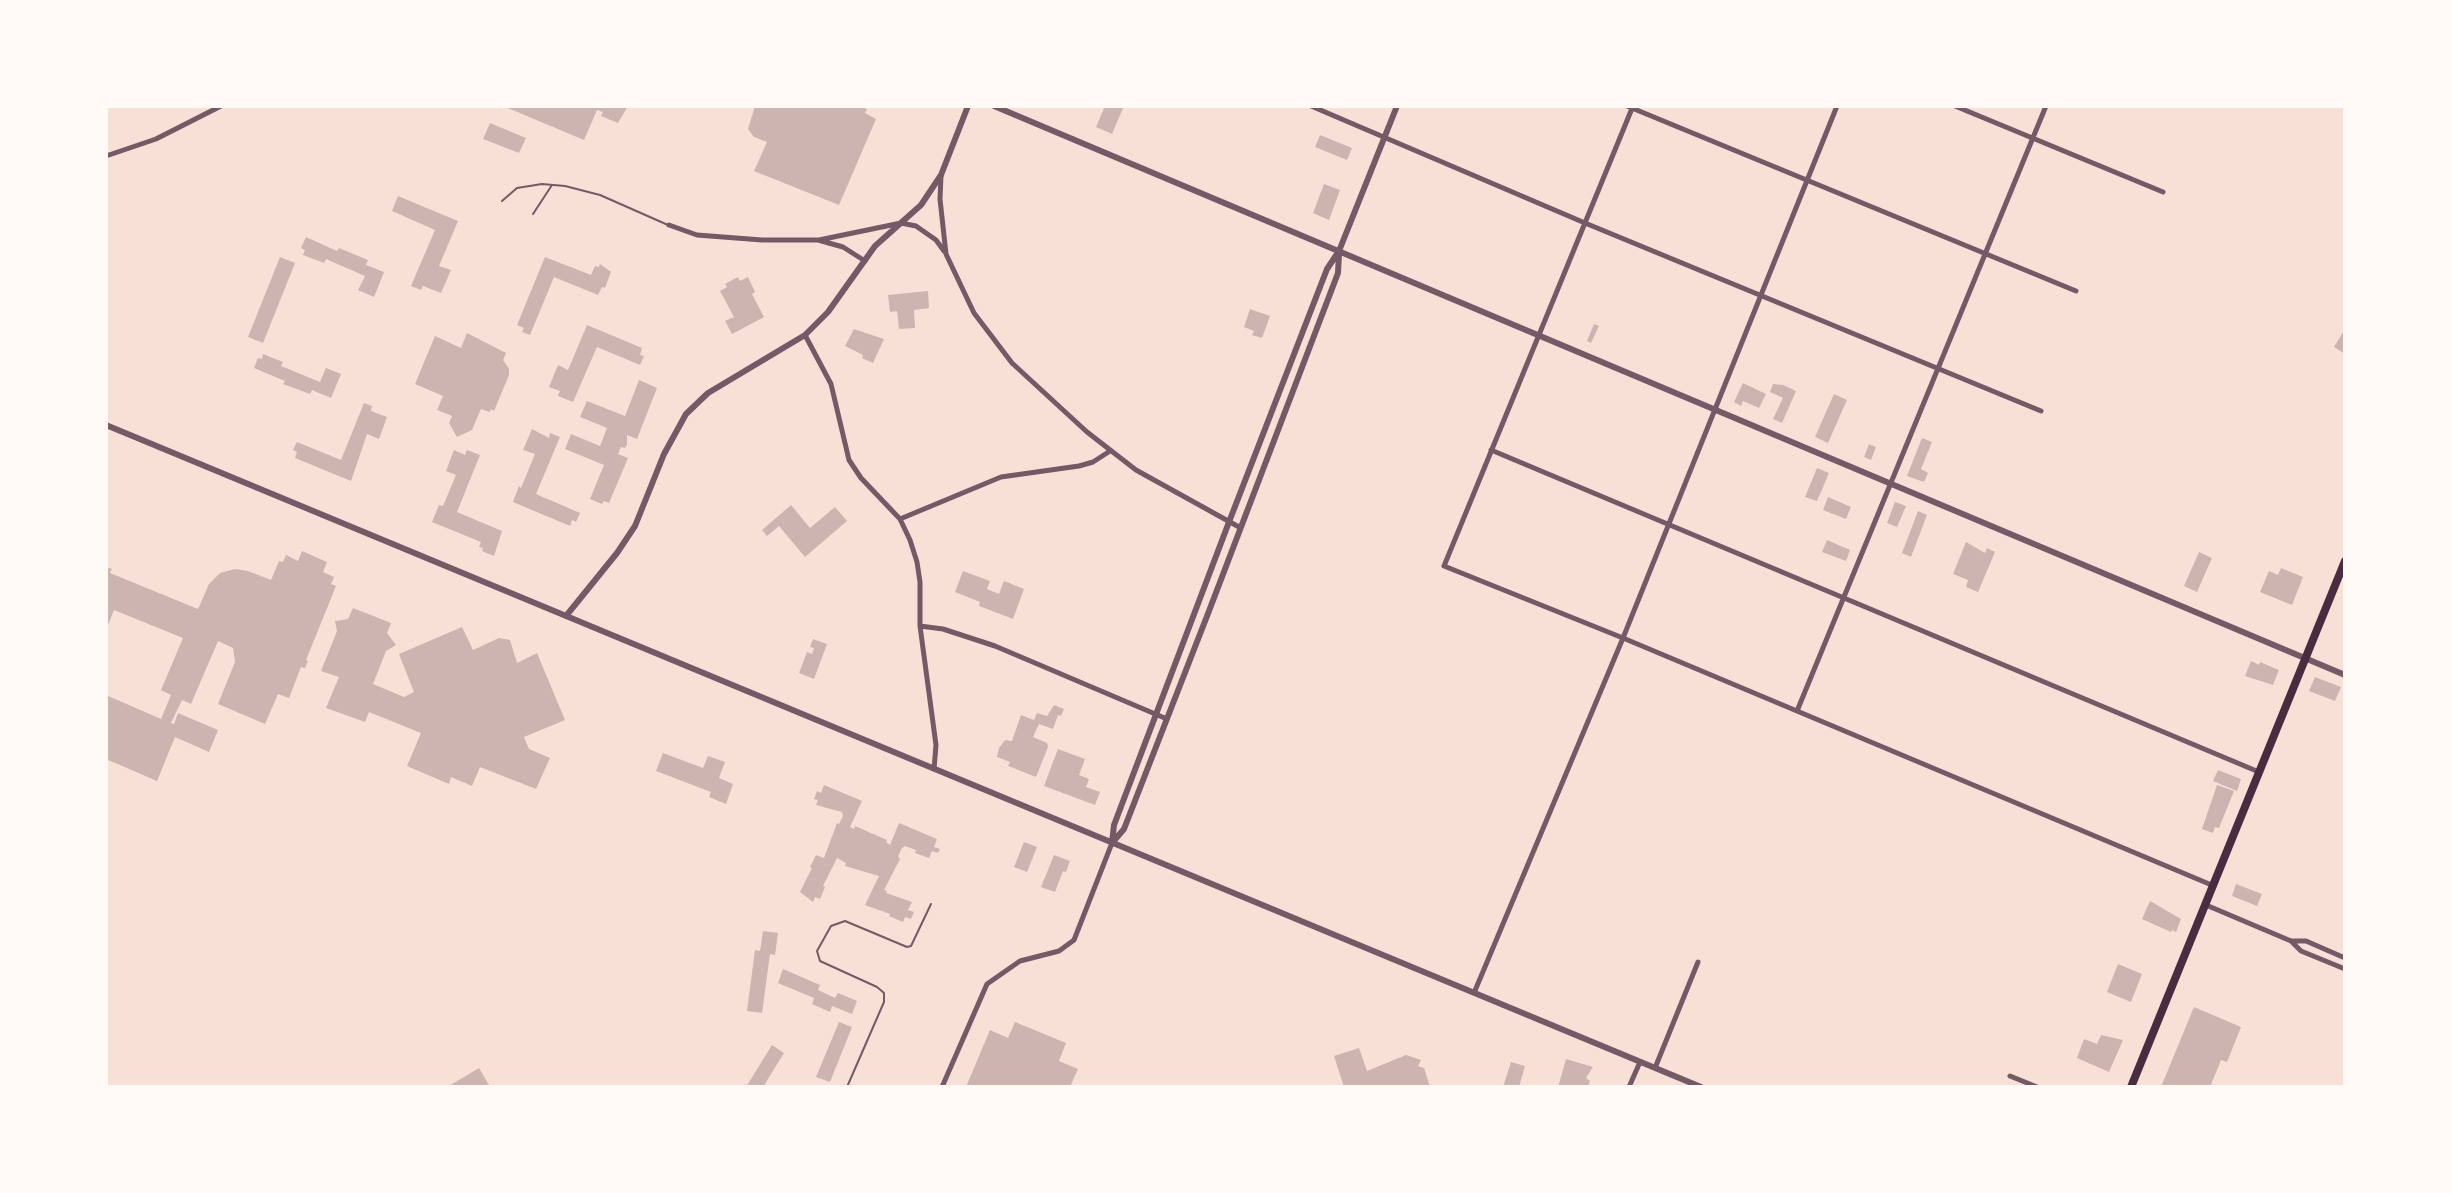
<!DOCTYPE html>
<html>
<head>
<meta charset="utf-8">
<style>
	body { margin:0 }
	#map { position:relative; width:2451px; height:1193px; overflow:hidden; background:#f7e1d7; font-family:Literata,serif }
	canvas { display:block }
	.frame { position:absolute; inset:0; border:108px solid #fffaf5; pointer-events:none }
</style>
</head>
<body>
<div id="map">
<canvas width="2451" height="1193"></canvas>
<div class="frame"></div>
</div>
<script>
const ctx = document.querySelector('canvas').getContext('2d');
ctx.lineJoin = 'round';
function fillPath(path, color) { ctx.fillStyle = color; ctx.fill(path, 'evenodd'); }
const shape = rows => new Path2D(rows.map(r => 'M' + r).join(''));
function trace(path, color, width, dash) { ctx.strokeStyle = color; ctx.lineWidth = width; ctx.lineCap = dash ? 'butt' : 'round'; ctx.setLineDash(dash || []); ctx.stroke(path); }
fillPath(shape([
	[503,106,628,106,618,123,601,116,603,112,597,110,584,140],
	[755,106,860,106,867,109,865,113,876,119,839,205,754,171,767,142,754,137,748,129],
	[1105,106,1124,106,1112,134,1096,127],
	[490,123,526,138,519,153,483,139],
	[1320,135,1352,148,1347,160,1315,147],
	[1324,184,1340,190,1329,220,1313,213],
	[398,196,458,221,439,266,451,270,441,293,423,286,421,290,411,286,435,230,392,211],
	[306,237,337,251,339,248,368,260,366,265,384,272,374,297,358,290,365,276,326,259,324,263,303,255,305,250,301,248],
	[280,257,295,263,263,343,248,337],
	[545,257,591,275,595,266,599,267,600,264,611,272,605,288,602,287,598,295,554,277,530,335,522,332,524,328,517,325],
	[738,277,740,281,748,277,755,292,752,294,764,317,732,334,725,321,734,317,720,291,727,287,725,284],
	[928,291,929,308,914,310,915,328,899,329,897,311,890,312,888,295],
	[1250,309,1270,316,1262,338,1252,335,1254,331,1244,327],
	[1594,324,1599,326,1591,343,1587,341],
	[587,325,642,348,640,355,644,356,640,365,597,347,573,402,558,396,560,391,549,387,558,365,568,370],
	[854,329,884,339,873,363,862,358,863,355,845,346],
	[2345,329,2345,354,2334,347],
	[467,333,506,353,503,360,509,369,509,375,494,411,491,409,490,412,481,409,472,430,457,437,449,423,452,416,437,410,443,396,415,384,435,336,461,348],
	[263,354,283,362,281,366,320,382,326,368,341,374,331,398,312,390,310,394,283,384,285,381,254,368,258,358,262,359],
	[639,380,657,388,637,439,627,435,627,445,625,448,621,447,618,454,628,458,609,503,604,501,602,504,590,499,604,465,565,449,571,434,600,446,607,428,580,417,587,401,625,416],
	[1743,383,1766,394,1759,408,1743,401,1741,406,1734,402],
	[1773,384,1783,385,1796,391,1782,423,1773,419,1783,398,1770,392],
	[1834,394,1847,400,1828,443,1815,437],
	[364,403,372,406,371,411,387,417,379,439,367,434,351,481,295,458,297,452,293,450,297,442,341,460],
	[532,429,549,438,550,433,560,437,536,494,580,513,576,522,572,520,570,526,513,502,519,486,521,488,535,454,523,450],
	[1922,438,1932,442,1921,469,1928,473,1924,482,1907,476],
	[1869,444,1876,447,1871,460,1864,457],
	[454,450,465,455,467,450,480,455,457,512,502,531,494,556,482,551,483,548,479,547,481,542,432,522,439,505,443,506,456,475,446,471],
	[1817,468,1829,473,1817,501,1805,497],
	[1828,497,1851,507,1846,519,1823,510],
	[1895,502,1906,506,1897,527,1887,523],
	[791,505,810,528,835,507,847,521,805,557,779,526,767,536,762,530],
	[1918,511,1927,515,1911,557,1902,553],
	[1827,540,1850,550,1846,561,1822,552],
	[1966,542,1985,553,1987,548,1995,552,1978,592,1966,587,1968,580,1953,574],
	[302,551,327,562,323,572,334,577,331,584,336,586,306,660,308,661,305,668,301,667,289,698,278,694,265,724,218,704,235,662,233,648,218,641,191,704,182,700,171,723,174,724,178,713,218,730,209,752,175,737,157,781,106,759,106,695,161,719,171,695,161,690,183,638,114,610,106,630,106,567,112,569,110,573,198,609,209,584,220,573,235,569,248,571,271,580,279,561,283,562,286,555,298,561],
	[2199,552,2212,558,2197,592,2184,586],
	[2281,568,2303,577,2292,605,2260,592,2269,571,2278,575],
	[963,571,990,581,987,589,999,594,1004,581,1024,589,1013,619,979,606,980,602,955,592],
	[353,608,391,623,387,633,396,645,386,651,373,684,404,697,414,692,399,654,462,627,473,650,499,638,510,640,517,663,537,653,565,720,524,737,529,749,550,758,536,789,480,767,472,786,451,777,449,784,407,766,421,733,369,712,365,722,326,708,339,677,321,671,337,631,335,621,348,619],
	[813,639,827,644,814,679,799,673,807,652,812,654,814,648,810,647],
	[2251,661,2259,665,2260,662,2279,670,2273,685,2245,676],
	[2315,677,2341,687,2335,701,2309,691],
	[1054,705,1064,709,1061,716,1058,715,1053,729,1039,724,1033,737,1047,743,1048,747,1036,777,1008,766,1010,762,997,757,999,748,1005,740,1012,741,1021,715,1034,720,1037,713,1047,716],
	[1058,749,1085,759,1079,775,1089,779,1086,787,1100,792,1095,805,1044,786],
	[663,753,703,768,708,756,725,762,719,778,733,784,726,804,709,797,711,792,656,771],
	[2218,770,2241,779,2237,791,2213,781],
	[824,785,862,801,850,827,854,829,855,826,887,840,886,842,890,845,899,823,937,839,934,847,940,849,938,853,932,851,929,858,915,853,916,850,905,846,902,848,898,856,900,859,884,890,887,891,886,893,912,902,908,910,914,912,911,919,905,917,903,922,889,916,890,914,865,905,879,876,845,866,846,863,837,858,823,886,825,887,820,899,815,897,813,902,800,892,812,868,810,867,816,855,824,858,837,823,839,824,843,816,842,812,816,805,818,800,814,799,817,791,821,793],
	[2217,785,2234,791,2219,828,2215,827,2213,833,2202,829],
	[1024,842,1037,847,1027,872,1014,867],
	[1054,855,1070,861,1066,872,1063,871,1055,892,1041,887],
	[2236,884,2262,894,2257,906,2232,896],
	[2150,901,2181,919,2176,932,2172,930,2171,932,2142,919],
	[763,931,778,933,775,955,770,954,762,1013,747,1011,755,950,760,951],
	[2118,964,2142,974,2131,1002,2107,992],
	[783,969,820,985,818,990,835,998,838,993,857,1001,852,1014,832,1006,830,1012,812,1004,814,998,778,983],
	[2194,1007,2241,1027,2227,1062,2221,1060,2210,1087,2161,1087],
	[839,1022,852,1027,830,1082,816,1077],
	[1015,1022,1066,1043,1059,1061,1078,1069,1070,1087,966,1087,990,1030,1008,1038],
	[2101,1035,2123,1040,2109,1072,2077,1058,2084,1039,2097,1044],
	[772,1045,784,1053,763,1087,746,1087],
	[1359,1048,1367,1071,1406,1055,1421,1060,1418,1066,1424,1068,1430,1087,1344,1087,1334,1056],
	[1566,1059,1593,1067,1586,1078,1590,1081,1588,1087,1558,1087],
	[1511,1062,1525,1066,1519,1087,1503,1087],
	[479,1068,489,1085,447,1087]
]), '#ccb4b1');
trace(shape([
	[502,201,517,188,542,184,565,186,600,195,668,225],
	[533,214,552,185],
	[847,1087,884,1002,884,993,877,987,820,961,817,951,831,926,845,921,907,947,911,946,931,904]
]), '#755966', 2);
trace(shape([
	[1311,106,1585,223,2041,411],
	[1627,106,2076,291],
	[1633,106,1444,566,1623,638,2214,886],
	[1955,106,2163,192],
	[106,156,156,139,221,106],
	[941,176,940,199,946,254,974,313,1012,363,1087,432,1136,470,1239,527],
	[669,225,697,235,762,240,818,240,843,247,865,261],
	[819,240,901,223,916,226,936,240,944,251],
	[805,335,831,384,849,460,861,478,900,519,910,540,917,562,920,582,920,626,936,745,934,769],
	[1491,450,2259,772],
	[900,519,1001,477,1079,466,1093,462,1110,451],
	[920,626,943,629,995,646,1167,719],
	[1797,711,2046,106],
	[2206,905,2291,941,2306,941,2345,958],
	[2291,941,2301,951,2345,969],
	[1474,993,1623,638,1837,106],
	[1655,1068,1698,962],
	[2010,1076,2037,1087],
	[942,1087,987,984,1020,961,1059,951,1074,940,1112,843],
	[1629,1087,1640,1062]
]), '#755966', 5);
trace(shape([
	[994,106,2345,675],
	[106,425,1701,1087],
	[566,616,617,553,635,526,664,454,686,414,708,393,805,335,828,312,875,246,921,205,941,175,968,106],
	[1112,843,1114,825,1229,522,1327,269,1339,251,1397,106],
	[1112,843,1124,829,1209,611,1338,273,1339,254]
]), '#755966', 6);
trace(shape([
	[2131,1087,2345,561]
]), '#4a2c40', 8);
</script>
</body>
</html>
